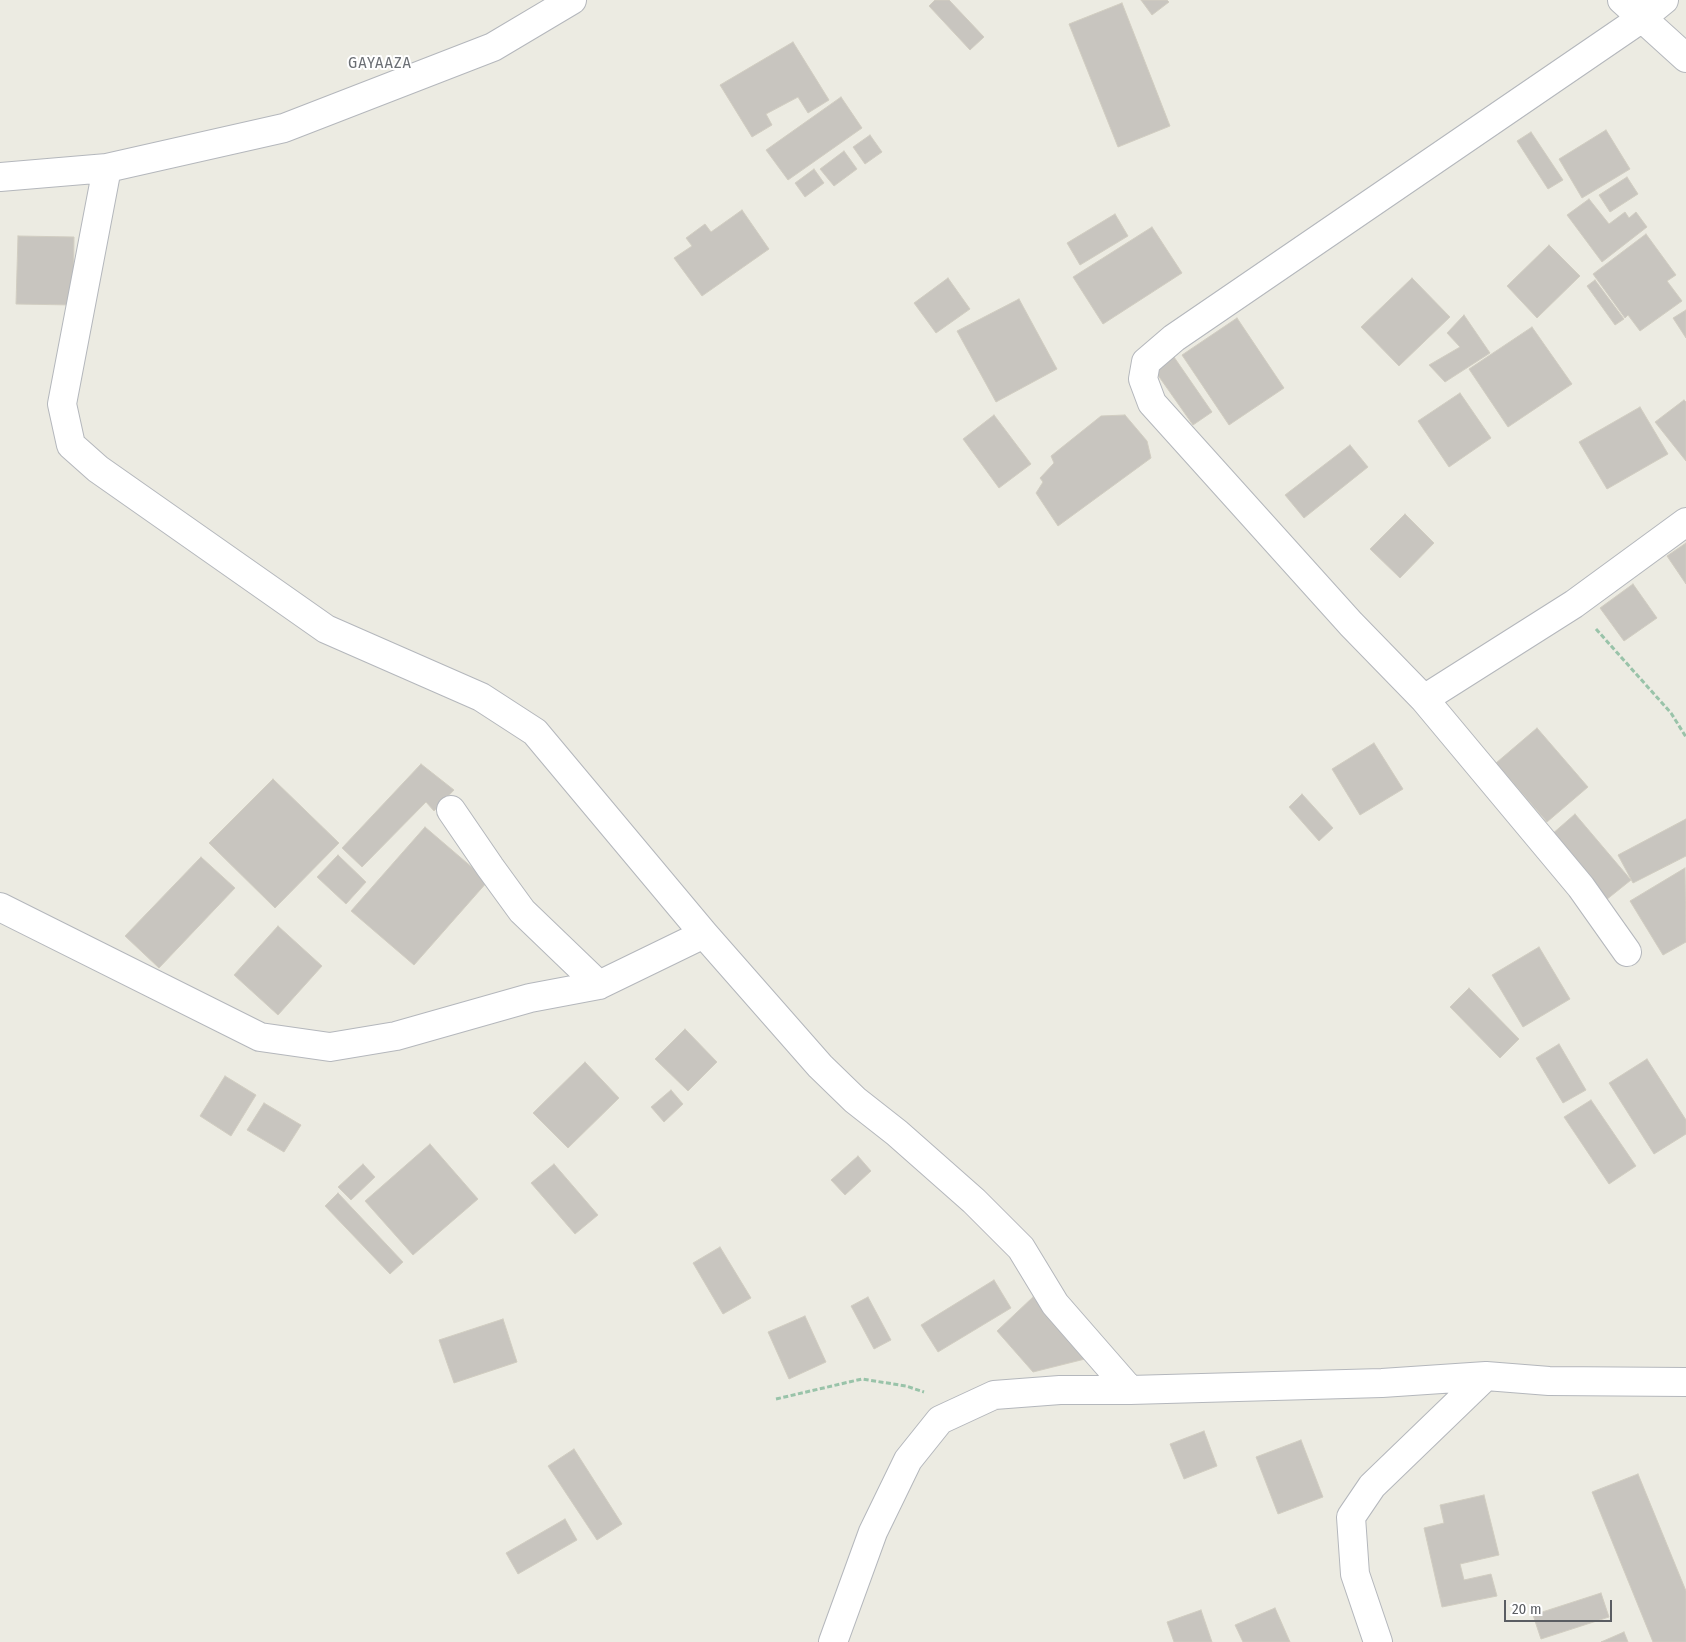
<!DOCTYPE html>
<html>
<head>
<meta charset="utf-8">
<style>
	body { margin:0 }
	#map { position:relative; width:1686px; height:1642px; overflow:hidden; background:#ecebe2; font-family:"Fira Sans Condensed",sans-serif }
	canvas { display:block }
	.scale { position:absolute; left:1504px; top:1600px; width:108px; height:22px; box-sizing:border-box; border:2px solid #5a5d62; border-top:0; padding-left:6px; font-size:15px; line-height:18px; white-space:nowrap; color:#5a5d62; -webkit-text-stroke:4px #fff; paint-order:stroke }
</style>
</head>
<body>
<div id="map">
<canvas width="1686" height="1642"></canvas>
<div class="scale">20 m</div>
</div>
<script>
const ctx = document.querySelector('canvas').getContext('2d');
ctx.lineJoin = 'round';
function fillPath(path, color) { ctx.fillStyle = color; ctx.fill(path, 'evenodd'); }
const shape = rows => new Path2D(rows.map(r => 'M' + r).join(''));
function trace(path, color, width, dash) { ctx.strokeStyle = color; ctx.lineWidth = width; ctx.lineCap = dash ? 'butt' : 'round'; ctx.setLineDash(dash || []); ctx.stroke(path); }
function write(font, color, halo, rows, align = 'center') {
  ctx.font = font + ' "Fira Sans Condensed",sans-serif'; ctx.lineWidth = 4; ctx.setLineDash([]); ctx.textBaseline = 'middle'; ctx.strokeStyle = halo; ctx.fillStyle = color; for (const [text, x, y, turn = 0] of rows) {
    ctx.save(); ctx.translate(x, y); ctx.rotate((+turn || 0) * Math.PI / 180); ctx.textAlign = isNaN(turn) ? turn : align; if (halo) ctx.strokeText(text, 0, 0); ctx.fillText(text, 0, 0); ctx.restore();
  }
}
const building = shape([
	[935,0,949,0,984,37,970,50,929,6,935,0],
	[1141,0,1167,0,1169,2,1152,15,1141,0],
	[1122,3,1170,126,1118,147,1069,24,1122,3],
	[793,42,829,100,808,113,798,97,766,114,772,125,752,137,720,85,793,42],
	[841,97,862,128,788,180,766,150,841,97],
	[1606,130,1630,169,1582,198,1559,159,1606,130],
	[1531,132,1563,180,1548,189,1517,141,1531,132],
	[870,135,882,152,865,164,853,147,870,135],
	[844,151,857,169,834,186,820,169,844,151],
	[814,169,824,183,805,197,795,183,814,169],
	[1627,177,1638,194,1610,212,1599,195,1627,177],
	[1589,199,1609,224,1625,212,1629,218,1636,212,1647,227,1602,262,1567,215,1589,199],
	[742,210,769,249,702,296,674,258,692,246,686,238,705,224,711,232,742,210],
	[1115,214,1128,236,1080,265,1067,243,1115,214],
	[1152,227,1182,273,1103,324,1073,277,1152,227],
	[1646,234,1676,275,1667,281,1682,301,1640,331,1628,315,1625,318,1593,274,1646,234],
	[18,236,74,237,73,305,16,304,18,236],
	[1549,245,1580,276,1537,318,1507,286,1549,245],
	[948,278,970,309,936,333,914,303,948,278],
	[1412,278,1450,317,1399,366,1361,327,1412,278],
	[1595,280,1624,319,1615,325,1587,286,1595,280],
	[1019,299,1057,369,996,402,957,331,1019,299],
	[1686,310,1686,338,1673,318,1686,310],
	[1464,315,1490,353,1445,382,1429,365,1460,347,1447,333,1464,315],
	[1237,318,1284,388,1229,425,1182,355,1237,318],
	[1532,327,1572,384,1508,427,1469,369,1532,327],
	[1174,357,1212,412,1193,425,1155,371,1174,357],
	[1460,393,1491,438,1449,467,1418,421,1460,393],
	[1684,400,1686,402,1686,461,1655,422,1684,400],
	[1640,407,1668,454,1607,489,1579,442,1640,407],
	[994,415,1031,464,999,488,963,439,994,415],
	[1125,415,1147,441,1151,458,1058,526,1036,493,1043,482,1040,478,1054,463,1051,456,1101,416,1125,415],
	[1350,445,1368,467,1304,518,1285,495,1350,445],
	[1405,514,1434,543,1400,578,1370,549,1405,514],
	[1686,543,1686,584,1667,556,1686,543],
	[1633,584,1657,618,1624,641,1600,608,1633,584],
	[1537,728,1588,787,1547,822,1496,763,1537,728],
	[1374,743,1403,789,1360,815,1332,769,1374,743],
	[421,764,454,790,434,811,426,802,362,867,342,848,421,764],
	[273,779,339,843,275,908,209,843,273,779],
	[1302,794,1333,828,1319,841,1289,807,1302,794],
	[1575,814,1631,880,1606,900,1551,835,1575,814],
	[1686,819,1686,856,1633,883,1618,855,1686,819],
	[425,827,488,881,414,965,351,911,425,827],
	[338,855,366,882,346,904,317,877,338,855],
	[201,857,235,888,159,968,125,936,201,857],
	[1685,868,1686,942,1663,955,1630,901,1685,868],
	[278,926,322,966,278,1015,234,975,278,926],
	[1539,947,1570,999,1523,1027,1492,975,1539,947],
	[1469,988,1519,1039,1500,1058,1450,1007,1469,988],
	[685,1029,717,1062,688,1091,655,1059,685,1029],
	[1559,1044,1586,1090,1563,1103,1536,1058,1559,1044],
	[1647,1059,1686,1120,1686,1134,1654,1154,1609,1083,1647,1059],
	[585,1062,619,1098,568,1148,533,1113,585,1062],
	[225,1076,256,1095,231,1136,200,1116,225,1076],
	[671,1090,683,1104,664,1122,651,1107,671,1090],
	[1591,1100,1636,1166,1609,1184,1564,1117,1591,1100],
	[264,1103,301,1125,284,1152,247,1130,264,1103],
	[430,1144,478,1199,413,1255,365,1201,430,1144],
	[858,1156,871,1171,845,1195,831,1180,858,1156],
	[363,1164,375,1177,351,1200,338,1187,363,1164],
	[554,1164,598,1215,575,1234,531,1183,554,1164],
	[338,1193,403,1262,390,1274,325,1206,338,1193],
	[720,1247,751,1298,723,1314,693,1263,720,1247],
	[994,1280,1011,1308,938,1352,921,1325,994,1280],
	[868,1297,891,1340,874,1349,851,1306,868,1297],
	[1033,1297,1089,1358,1033,1372,997,1331,1033,1297],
	[805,1316,826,1362,789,1379,768,1332,805,1316],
	[503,1319,517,1362,454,1383,439,1340,503,1319],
	[1204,1431,1217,1466,1184,1479,1170,1444,1204,1431],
	[1301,1440,1323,1497,1278,1514,1256,1457,1301,1440],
	[574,1449,622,1524,597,1540,548,1466,574,1449],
	[1638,1474,1686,1591,1686,1642,1653,1642,1592,1492,1638,1474],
	[1484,1495,1499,1555,1460,1564,1464,1580,1491,1574,1497,1596,1442,1607,1424,1528,1444,1523,1440,1505,1484,1495],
	[565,1519,577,1540,518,1574,506,1553,565,1519],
	[1601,1593,1609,1617,1541,1639,1533,1615,1601,1593],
	[1275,1608,1290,1642,1243,1642,1235,1625,1275,1608],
	[1201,1610,1212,1642,1174,1642,1167,1622,1201,1610],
	[1624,1632,1628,1642,1601,1642,1624,1632]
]);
fillPath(building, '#c8c5bf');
trace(building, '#d1cdc1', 1);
const minor = shape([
	[1622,0,1686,58],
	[107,168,62,404,71,445,98,469,326,629,481,697,535,732,704,934],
	[0,177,107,168,284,128,493,47,572,0],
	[1424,699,1574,604,1686,522],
	[451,810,490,867,522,911,599,985],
	[0,907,260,1037,330,1047,396,1036,530,998,599,985,704,934,820,1066,855,1100,897,1133,974,1201,1021,1248,1055,1304,1130,1390],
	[1627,952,1581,887,1424,699,1351,624,1152,403,1143,379,1146,362,1174,338,1642,18,1664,0],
	[833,1642,873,1532,908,1460,940,1420,994,1395,1060,1390,1130,1390,1382,1383,1486,1376,1549,1381,1686,1382],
	[1378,1642,1355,1574,1351,1517,1372,1486,1486,1376]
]);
trace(minor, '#b4b7bc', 30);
trace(shape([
	[1596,629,1671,713,1686,737],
	[776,1399,862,1379,906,1386,924,1392]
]), '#99c3a9', 3, [5, 2.5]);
trace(minor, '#fff', 28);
ctx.letterSpacing = '1px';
write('16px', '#6b6f74', '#fff', [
	["GAYAAZA",380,64]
]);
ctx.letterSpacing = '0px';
</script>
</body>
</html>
